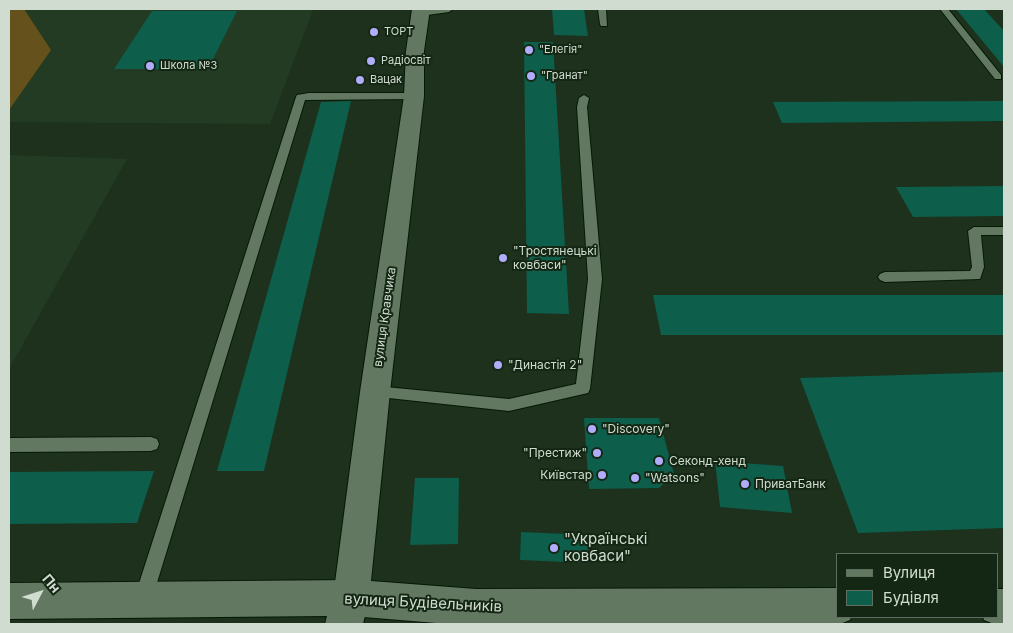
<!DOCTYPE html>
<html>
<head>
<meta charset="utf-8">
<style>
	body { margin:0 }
	#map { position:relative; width:1013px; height:633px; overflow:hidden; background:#1d311d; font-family:Inter,sans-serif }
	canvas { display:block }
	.frame { position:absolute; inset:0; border:10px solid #d0dccf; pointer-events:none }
	.legend { position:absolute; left:836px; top:553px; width:162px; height:65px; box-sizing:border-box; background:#142714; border:1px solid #5f6f5f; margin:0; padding:6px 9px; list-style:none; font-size:15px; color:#d0dccf }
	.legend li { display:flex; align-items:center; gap:10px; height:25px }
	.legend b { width:25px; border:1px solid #5f6f5f }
	.north { position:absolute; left:15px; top:568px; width:50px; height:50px; -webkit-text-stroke:4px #142714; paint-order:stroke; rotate:50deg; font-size:14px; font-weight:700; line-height:20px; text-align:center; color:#d0dccf }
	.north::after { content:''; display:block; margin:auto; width:18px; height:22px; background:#d0dccf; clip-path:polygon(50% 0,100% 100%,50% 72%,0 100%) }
</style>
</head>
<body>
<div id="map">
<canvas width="1013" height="633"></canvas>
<div class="frame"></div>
<ul class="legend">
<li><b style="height:6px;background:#627861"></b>Вулиця</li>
<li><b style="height:14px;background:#0d5e4b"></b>Будівля</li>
</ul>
<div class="north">Пн</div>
</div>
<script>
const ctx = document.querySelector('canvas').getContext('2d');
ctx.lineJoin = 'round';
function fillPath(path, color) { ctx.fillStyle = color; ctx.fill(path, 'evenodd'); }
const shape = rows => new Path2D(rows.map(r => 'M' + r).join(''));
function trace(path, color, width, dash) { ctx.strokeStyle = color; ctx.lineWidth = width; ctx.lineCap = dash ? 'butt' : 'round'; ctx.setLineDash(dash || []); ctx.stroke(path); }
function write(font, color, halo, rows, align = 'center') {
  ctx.font = font + ' Inter,sans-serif'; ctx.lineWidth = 4; ctx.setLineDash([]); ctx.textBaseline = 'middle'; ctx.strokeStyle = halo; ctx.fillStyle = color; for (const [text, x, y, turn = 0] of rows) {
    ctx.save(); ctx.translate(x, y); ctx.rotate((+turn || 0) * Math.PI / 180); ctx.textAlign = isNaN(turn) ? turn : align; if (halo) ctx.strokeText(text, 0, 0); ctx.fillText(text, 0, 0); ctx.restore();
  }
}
fillPath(shape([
	[9,9,311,9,313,10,270,124,9,122],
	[9,155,127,159,9,369]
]), '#223b22');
fillPath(shape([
	[9,9,24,9,51,50,9,110]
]), '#65511b');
fillPath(shape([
	[552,9,584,9,588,36,554,35],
	[956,9,984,9,1004,31,1004,67],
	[152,11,237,11,208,69,114,69],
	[524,42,553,42,569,314,527,313],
	[351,101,264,471,217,471,321,102],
	[1004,101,1004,121,782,123,773,102],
	[1004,186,1004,216,913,217,896,187],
	[653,295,1004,295,1004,335,661,335],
	[1004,372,1004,528,858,533,800,378],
	[584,418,659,418,674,474,659,488,589,489],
	[715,461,783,466,792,513,720,507],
	[154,471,137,523,9,524,9,472],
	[415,478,459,478,458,544,410,545],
	[521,532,588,535,588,563,520,560]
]), '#0d5e4b');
const lane = shape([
	[432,9,453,9,449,12,420,16,416,13,432,9],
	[598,9,606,9,607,26,601,26,600,24,598,9],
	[940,9,948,9,1001,75,1001,79,995,79,940,9],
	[309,93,414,93,419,96,414,99,305,100,152,599,149,605,143,608,137,605,134,599,296,97,297,95,309,93],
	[584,95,589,98,587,107,602,279,590,389,588,393,509,411,370,396,368,392,370,388,375,386,509,399,576,384,588,279,577,107,579,98,584,95],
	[974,227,1004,227,1004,235,981,235,984,267,980,279,885,282,880,280,878,277,880,274,885,272,970,271,972,267,968,231,974,227],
	[151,437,157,439,159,444,157,449,151,451,9,452,9,438,151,437]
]);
const street = shape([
	[351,580,364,585,369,598,363,624,325,624,327,616,9,619,9,583,351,580]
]);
const secondary = shape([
	[412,9,430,9,424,51,424,96,390,392,371,581,476,589,837,588,837,617,851,617,850,620,840,624,449,624,351,616,338,611,333,598,360,392,404,96,406,51,412,9],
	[997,589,1004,589,1004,624,994,624,984,620,983,617,997,617,997,589]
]);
trace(lane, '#061906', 2);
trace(street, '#061906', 2);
trace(secondary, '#061906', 2);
fillPath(lane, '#627861');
fillPath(street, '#627861');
fillPath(secondary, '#627861');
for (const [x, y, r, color] of [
	[374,32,5,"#b0aefa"],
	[529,50,5,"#b0aefa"],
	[371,61,5,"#b0aefa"],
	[150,66,5,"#b0aefa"],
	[531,76,5,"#b0aefa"],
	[360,80,5,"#b0aefa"],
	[503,258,5,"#b0aefa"],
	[498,365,5,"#b0aefa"],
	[592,429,5,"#b0aefa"],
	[597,453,5,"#b0aefa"],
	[659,461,5,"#b0aefa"],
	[602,475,5,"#b0aefa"],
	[635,478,5,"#b0aefa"],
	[745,484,5,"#b0aefa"],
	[554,548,5,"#b0aefa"]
]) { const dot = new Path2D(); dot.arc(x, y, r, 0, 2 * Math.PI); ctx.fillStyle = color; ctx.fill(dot); trace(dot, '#142714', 2); }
write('11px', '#d0dccf', '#142714', [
	["ТОРТ",384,32],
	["\"Елегія\"",539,50],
	["Радіосвіт",381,61],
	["Школа №3",160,66],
	["\"Гранат\"",541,76],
	["Вацак",370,80]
], 'left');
write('12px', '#d0dccf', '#142714', [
	["\"Тростянецькі",513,251],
	["ковбаси\"",513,265],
	["\"Династія 2\"",508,365],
	["\"Discovery\"",602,429],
	["\"Престиж\"",587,453,"right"],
	["Секонд-хенд",669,461],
	["Київстар",592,475,"right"],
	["\"Watsons\"",645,478],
	["ПриватБанк",755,484]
], 'left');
write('12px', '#d0dccf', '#142714', [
	["вулиця Кравчика",385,317,-82]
]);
write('15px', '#d0dccf', '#142714', [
	["\"Українські",564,539],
	["ковбаси\"",564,556]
], 'left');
write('15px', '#d0dccf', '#142714', [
	["вулиця Будівельників",423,603,3]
]);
</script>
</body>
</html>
